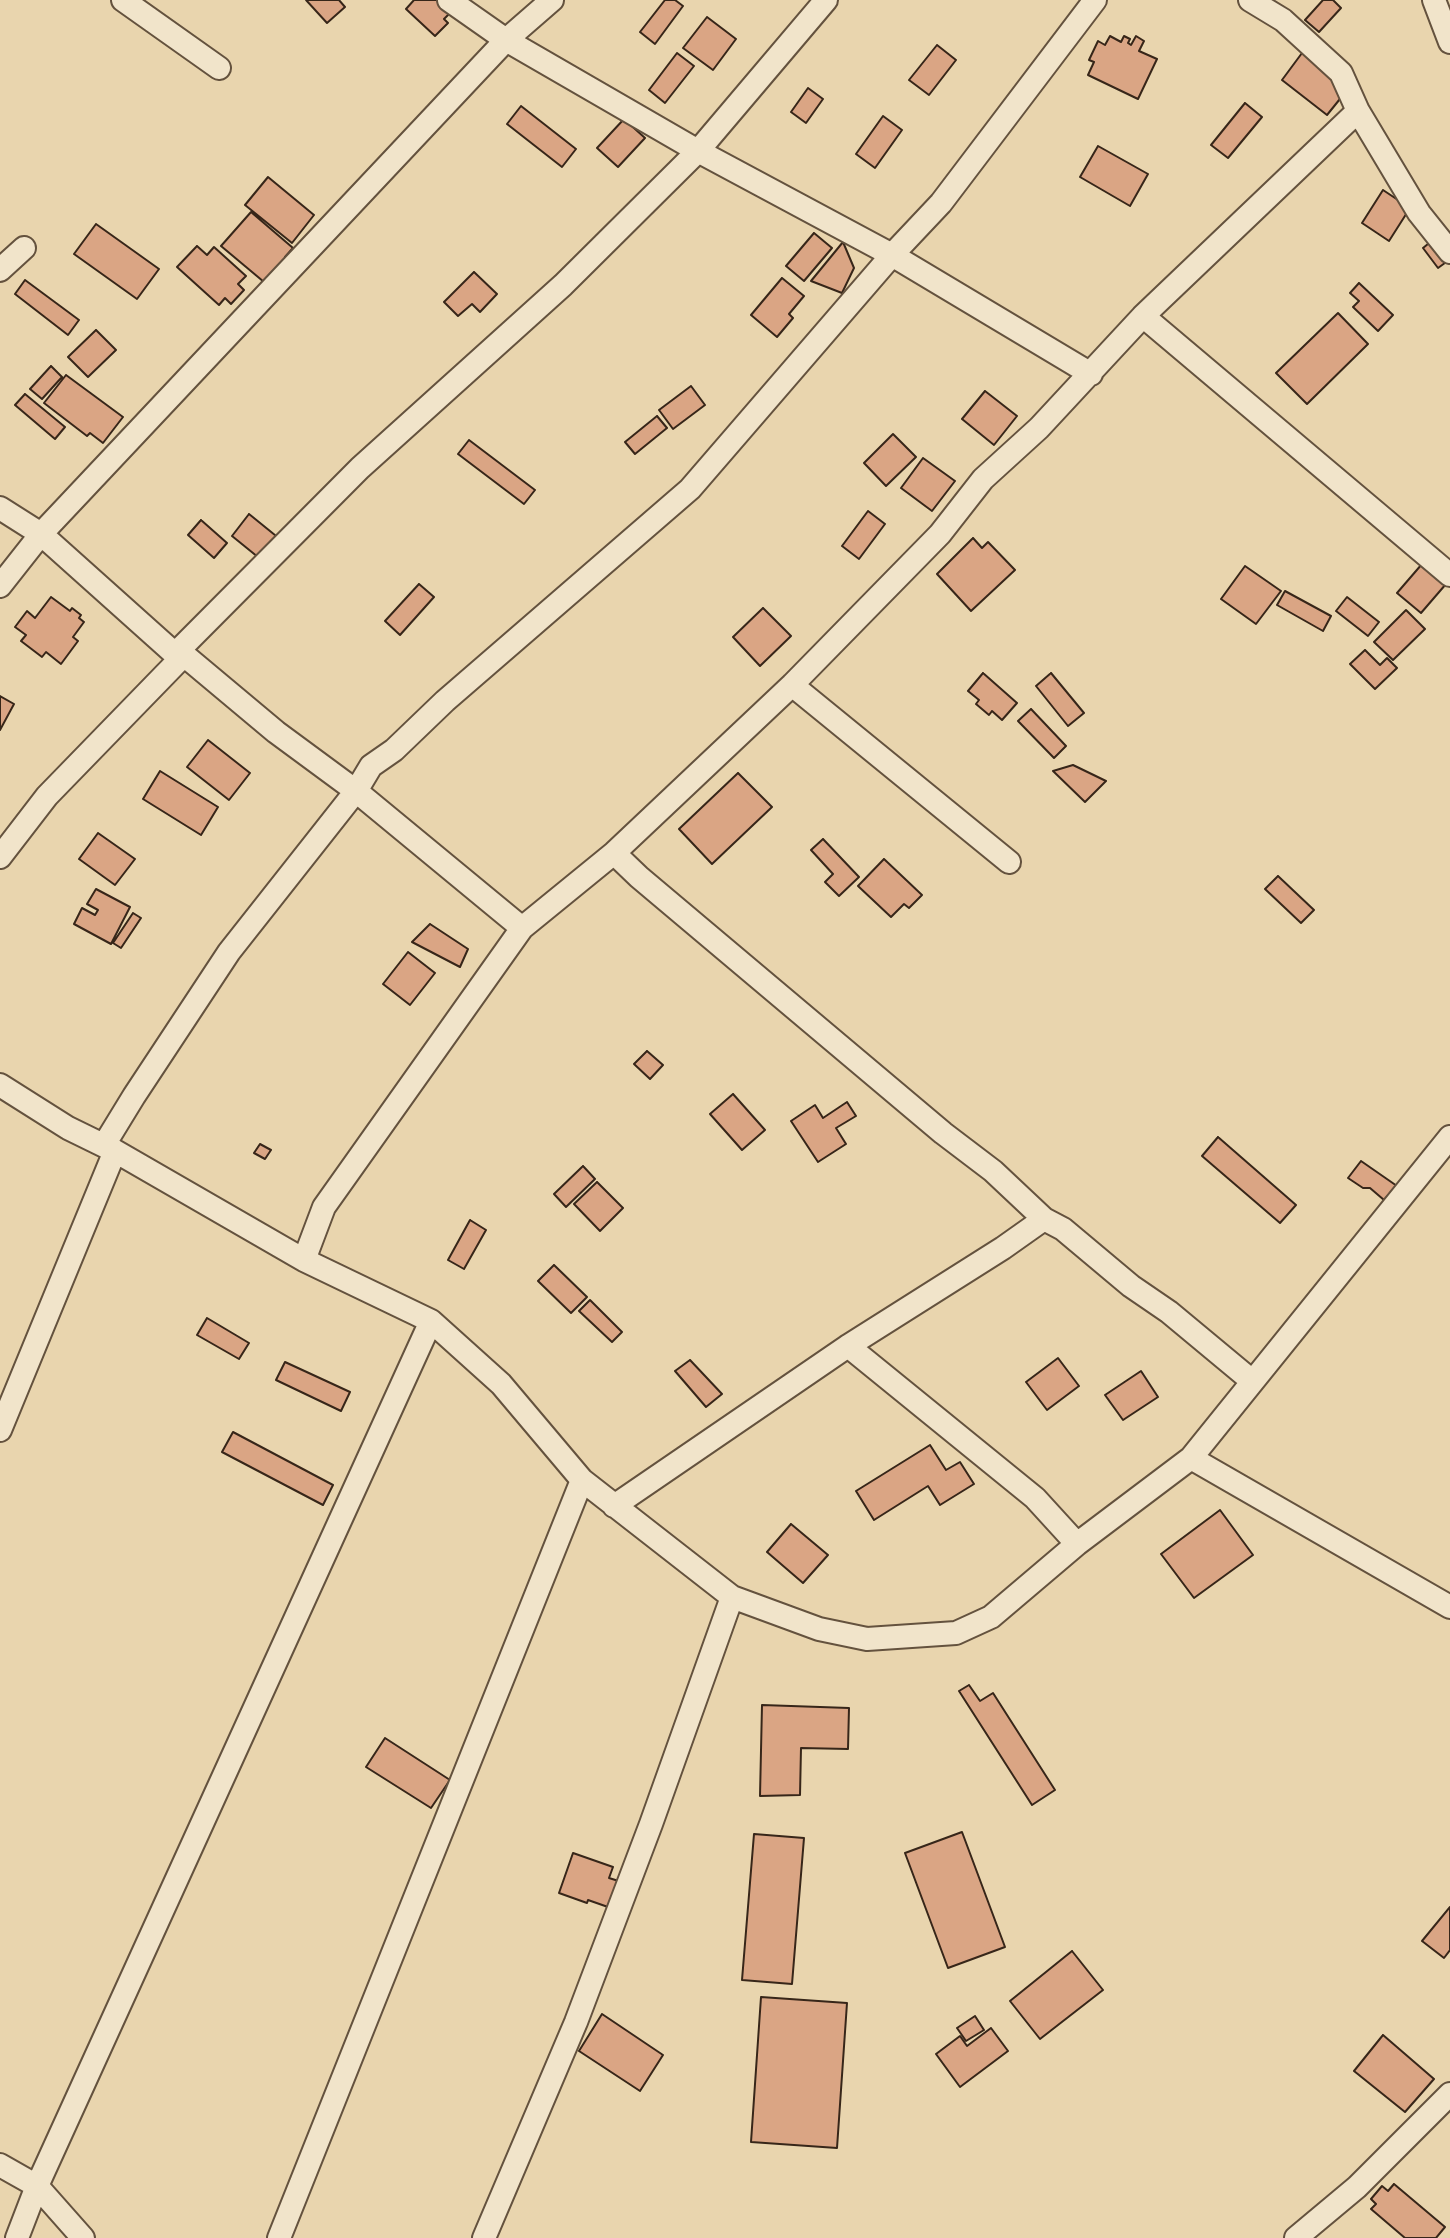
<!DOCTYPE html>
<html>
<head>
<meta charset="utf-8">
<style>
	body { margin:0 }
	canvas { display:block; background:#e9d5ae }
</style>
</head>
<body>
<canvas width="1450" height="2238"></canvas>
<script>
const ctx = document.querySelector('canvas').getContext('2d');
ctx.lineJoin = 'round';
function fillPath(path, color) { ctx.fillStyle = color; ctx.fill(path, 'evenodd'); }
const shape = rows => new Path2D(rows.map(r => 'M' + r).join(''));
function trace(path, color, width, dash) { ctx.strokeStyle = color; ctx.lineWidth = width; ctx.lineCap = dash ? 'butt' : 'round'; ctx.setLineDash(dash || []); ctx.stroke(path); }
const building = shape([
	[306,0,339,0,345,7,327,23,306,0],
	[414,0,440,0,452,11,444,19,448,23,435,36,406,9,414,0],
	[665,0,675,0,683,6,655,44,640,32,665,0],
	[1323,0,1333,0,1341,8,1319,32,1305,20,1323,0],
	[707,17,736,39,713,70,683,48,707,17],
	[1110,36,1121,42,1124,36,1130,39,1128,43,1131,45,1136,36,1144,41,1139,51,1157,59,1138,99,1088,75,1094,62,1089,60,1098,41,1105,45,1110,36],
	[937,45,956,60,929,95,909,80,937,45],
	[677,53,694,66,665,103,649,90,677,53],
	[1302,53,1348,89,1327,115,1282,80,1302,53],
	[808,88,823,99,806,123,791,112,808,88],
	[1245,103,1262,117,1228,158,1211,145,1245,103],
	[521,106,576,149,562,167,507,124,521,106],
	[883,116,902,130,875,168,856,154,883,116],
	[624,119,645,138,618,167,597,148,624,119],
	[1098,146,1148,174,1130,206,1080,177,1098,146],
	[268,177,314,215,292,243,245,205,268,177],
	[1383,190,1410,208,1389,241,1362,223,1383,190],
	[251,212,293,248,285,257,294,264,264,282,221,246,251,212],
	[96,224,159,269,137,299,74,254,96,224],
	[814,233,832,248,804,281,786,266,814,233],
	[1434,239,1449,260,1438,268,1423,248,1434,239],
	[843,242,854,268,842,293,811,281,843,242],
	[197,246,207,255,214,247,246,276,238,284,244,290,231,304,225,298,219,305,177,267,197,246],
	[474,272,497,294,480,312,472,304,458,316,444,302,474,272],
	[782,278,804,296,789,314,793,318,777,337,751,315,782,278],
	[25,280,79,320,68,335,15,294,25,280],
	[1359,283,1393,315,1378,331,1353,307,1359,301,1350,293,1359,283],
	[1338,313,1368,344,1307,404,1276,373,1338,313],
	[96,330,116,350,88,377,68,357,96,330],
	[51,366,62,377,42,399,30,389,51,366],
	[66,375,123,417,103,443,90,433,87,436,44,403,66,375],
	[691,386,705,405,673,429,659,410,691,386],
	[985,391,1017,416,994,445,962,419,985,391],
	[25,394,65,427,55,439,15,405,25,394],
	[657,416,667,428,635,454,625,442,657,416],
	[893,434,916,457,886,486,864,463,893,434],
	[469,440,535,490,524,504,458,454,469,440],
	[923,458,955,481,932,511,901,488,923,458],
	[868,511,885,524,859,559,842,546,868,511],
	[249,514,286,544,269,566,232,536,249,514],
	[201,520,227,543,214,558,188,535,201,520],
	[973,538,982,548,988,542,1015,570,971,611,937,574,973,538],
	[1422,564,1446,584,1421,613,1397,593,1422,564],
	[1245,566,1281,591,1256,624,1221,599,1245,566],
	[419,584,434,597,400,635,385,621,419,584],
	[1285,591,1331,616,1323,631,1277,605,1285,591],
	[51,597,70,611,72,608,81,615,79,618,84,622,73,637,78,641,61,664,46,652,42,657,21,641,26,635,15,627,27,611,35,618,51,597],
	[1347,597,1379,622,1368,636,1336,611,1347,597],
	[763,608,791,636,760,666,733,637,763,608],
	[1406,610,1425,629,1393,660,1374,642,1406,610],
	[1365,650,1380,665,1387,658,1397,668,1375,689,1350,664,1365,650],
	[983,673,1017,703,1002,720,992,711,989,715,976,704,979,700,968,691,983,673],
	[1051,673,1084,713,1068,726,1036,686,1051,673],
	[0,696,14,704,0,730,0,696],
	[1031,709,1066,746,1054,758,1018,721,1031,709],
	[208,740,250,773,229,800,187,767,208,740],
	[1073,765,1106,781,1085,802,1053,771,1073,765],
	[160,771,218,807,201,835,143,799,160,771],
	[738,773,772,807,712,864,679,829,738,773],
	[98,833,135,859,115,885,79,859,98,833],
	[823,839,859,877,839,896,825,882,833,874,811,850,823,839],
	[884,859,922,895,909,908,904,904,891,917,858,886,884,859],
	[1278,876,1314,910,1301,923,1265,889,1278,876],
	[96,889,130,907,111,944,74,924,82,908,95,915,98,910,87,904,96,889],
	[133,913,141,918,121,948,113,943,133,913],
	[430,924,468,949,460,967,412,942,430,924],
	[408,952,435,973,410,1005,383,984,408,952],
	[647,1051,663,1065,650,1079,634,1064,647,1051],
	[733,1094,765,1130,742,1150,710,1114,733,1094],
	[847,1102,856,1116,836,1128,846,1144,818,1162,791,1121,815,1105,823,1118,847,1102],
	[1218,1137,1296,1205,1280,1223,1202,1156,1218,1137],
	[260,1144,271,1150,265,1159,254,1153,260,1144],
	[1361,1161,1397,1186,1384,1200,1370,1188,1363,1188,1348,1178,1361,1161],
	[583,1166,595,1179,566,1207,554,1194,583,1166],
	[597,1182,623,1208,600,1231,574,1204,597,1182],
	[470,1220,486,1230,464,1269,448,1260,470,1220],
	[554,1265,587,1297,571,1313,538,1281,554,1265],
	[590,1300,622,1332,612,1342,579,1311,590,1300],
	[207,1318,249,1343,239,1359,197,1335,207,1318],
	[1058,1358,1079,1386,1047,1410,1026,1382,1058,1358],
	[690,1360,722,1394,706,1407,675,1371,690,1360],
	[285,1362,350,1392,341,1411,276,1380,285,1362],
	[1141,1371,1158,1397,1123,1420,1105,1395,1141,1371],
	[233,1432,333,1485,323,1505,222,1452,233,1432],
	[930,1445,946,1470,960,1462,974,1484,940,1505,928,1486,874,1520,856,1491,930,1445],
	[1220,1510,1253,1555,1194,1598,1161,1554,1220,1510],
	[791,1524,828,1555,803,1583,767,1552,791,1524],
	[969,1685,980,1701,993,1693,1055,1790,1032,1805,959,1691,969,1685],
	[762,1705,849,1708,848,1749,801,1748,800,1795,760,1796,762,1705],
	[385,1738,450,1780,431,1808,366,1767,385,1738],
	[962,1832,1005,1947,948,1968,905,1853,962,1832],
	[754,1834,804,1838,792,1984,742,1980,754,1834],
	[573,1853,613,1867,609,1878,625,1883,608,1907,588,1900,587,1903,559,1893,573,1853],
	[1450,1907,1450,1950,1444,1958,1422,1941,1450,1907],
	[1072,1951,1103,1990,1040,2039,1010,2001,1072,1951],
	[761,1997,847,2003,837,2148,751,2142,761,1997],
	[602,2014,663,2055,640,2091,579,2051,602,2014],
	[975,2016,984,2030,966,2041,957,2028,975,2016],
	[991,2028,1008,2051,960,2087,936,2054,960,2036,967,2046,991,2028],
	[1383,2035,1434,2079,1405,2112,1354,2071,1383,2035],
	[1394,2184,1445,2227,1436,2238,1405,2238,1371,2209,1376,2204,1371,2199,1382,2186,1388,2191,1394,2184]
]);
fillPath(building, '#daa584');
trace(building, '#372619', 2);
const minor = shape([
	[123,0,219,68],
	[449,0,506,40,698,151,892,255,1091,374],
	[1250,0,1283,20,1341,73,1358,111,1419,213,1450,252],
	[1434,0,1450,42],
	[0,270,24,248],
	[1143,316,1450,575],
	[0,508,41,534,175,654,184,655,276,732,356,791,522,928],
	[0,586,41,534,506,40,552,0],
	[175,654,360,468,563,285,698,151,826,0],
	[792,685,1009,862],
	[614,853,639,877,943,1133,993,1171,1044,1219,1063,1229,1131,1286,1169,1312,1252,1381],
	[0,857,47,796,184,655],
	[0,1085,68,1128,115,1151,304,1260,431,1321,501,1384,582,1480,732,1597,819,1629,867,1639,956,1633,991,1617,1077,1544,1191,1458,1450,1137],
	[104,1145,134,1096,229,952,356,791,371,766,394,750,445,701,690,489,892,255,941,203,1095,0],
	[304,1260,324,1207,522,928,614,853,792,685,940,534,983,479,1039,428,1143,316,1358,111],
	[848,1346,1035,1498,1077,1544],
	[0,1430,115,1151],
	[1191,1458,1450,1607],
	[614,1506,848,1346,1003,1248,1044,1219],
	[0,2165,37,2186,83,2238],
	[17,2238,37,2186,431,1321],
	[279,2238,582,1480],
	[484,2238,576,2022,651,1824,732,1597],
	[1296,2238,1357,2187,1450,2094]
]);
trace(minor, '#64523e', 26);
trace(minor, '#f1e4ca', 22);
</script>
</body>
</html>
